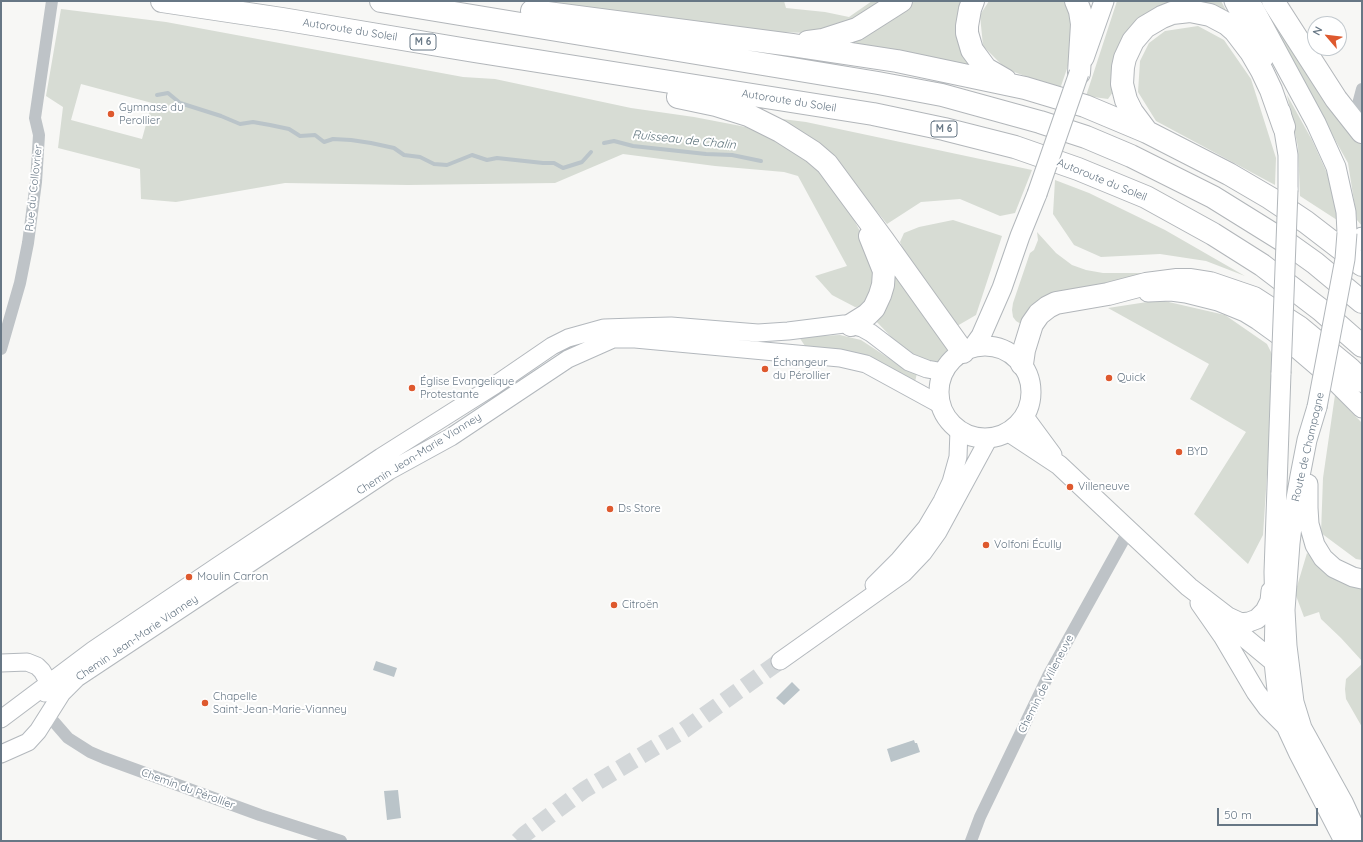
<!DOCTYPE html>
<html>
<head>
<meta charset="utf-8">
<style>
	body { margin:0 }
	#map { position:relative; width:1363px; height:842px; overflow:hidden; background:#f7f7f5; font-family:Quicksand,sans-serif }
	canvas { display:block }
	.frame { position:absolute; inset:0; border:2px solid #677785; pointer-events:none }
	.north { position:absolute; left:1307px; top:16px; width:40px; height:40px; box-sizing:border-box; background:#fff; border:1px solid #c2c9ce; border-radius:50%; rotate:298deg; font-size:11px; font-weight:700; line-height:16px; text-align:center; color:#677785 }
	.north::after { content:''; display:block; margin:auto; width:14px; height:18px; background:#de592e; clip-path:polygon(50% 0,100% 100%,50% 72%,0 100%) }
	.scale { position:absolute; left:1217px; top:808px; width:101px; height:18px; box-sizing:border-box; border:2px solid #677785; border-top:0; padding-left:5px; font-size:12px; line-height:14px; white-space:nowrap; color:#677785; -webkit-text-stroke:3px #fff; paint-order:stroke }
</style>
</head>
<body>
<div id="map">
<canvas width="1363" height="842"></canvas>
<div class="frame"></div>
<div class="north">N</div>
<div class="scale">50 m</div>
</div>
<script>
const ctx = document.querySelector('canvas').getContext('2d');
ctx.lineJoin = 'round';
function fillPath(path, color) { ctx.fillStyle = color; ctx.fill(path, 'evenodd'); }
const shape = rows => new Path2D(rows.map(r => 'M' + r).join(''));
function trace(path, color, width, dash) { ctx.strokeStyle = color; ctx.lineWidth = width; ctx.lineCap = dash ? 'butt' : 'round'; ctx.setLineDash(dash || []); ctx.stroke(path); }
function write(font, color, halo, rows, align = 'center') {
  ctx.font = font + ' Quicksand,sans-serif'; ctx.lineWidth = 4; ctx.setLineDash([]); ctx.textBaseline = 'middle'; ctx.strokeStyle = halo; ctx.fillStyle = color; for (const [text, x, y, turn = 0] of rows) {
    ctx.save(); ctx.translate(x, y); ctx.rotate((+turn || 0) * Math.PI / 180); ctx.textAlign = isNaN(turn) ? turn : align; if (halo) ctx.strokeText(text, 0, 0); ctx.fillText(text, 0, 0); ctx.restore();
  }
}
fillPath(shape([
	[546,1,784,1,786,8,825,12,849,17,872,1,893,1,842,28,807,33,751,31],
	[915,1,966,1,973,69,859,45,855,42,859,36],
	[989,1,1064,1,1071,6,1073,29,1071,57,1060,89,1006,69,983,46,980,15],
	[1117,1,1221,1,1228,14,1203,7,1121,51,1111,76,1113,92,1108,99,1086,96],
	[1261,1,1267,1,1362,142,1362,226,1357,220,1348,163,1290,59],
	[61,9,166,22,463,77,495,79,631,108,694,117,746,127,781,143,817,166,843,199,874,258,878,273,866,306,855,307,832,295,815,276,847,266,798,176,784,172,715,166,623,154,555,183,408,185,285,183,176,202,141,199,140,169,58,148,63,107,46,96],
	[81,84,152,103,142,139,71,120],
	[1198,26,1224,40,1251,79,1276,158,1275,185,1156,121,1138,92,1140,61,1149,43,1165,31],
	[1287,95,1312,140,1331,182,1337,220,1300,196,1298,147],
	[774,118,806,122,1032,170,1015,213,1000,216,960,199,921,202,887,224,855,185],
	[1055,180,1089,193,1165,230,1245,276,1206,261,1160,254,1101,257,1074,245,1053,214],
	[953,220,1002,236,976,315,957,326,905,254,900,242,904,233,919,227],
	[1037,232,1056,253,1072,265,1086,270,1103,273,1178,273,1021,324,1016,321,1013,317,1012,310,1013,303,1030,253,1034,250,1038,240],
	[891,267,950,349,939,364,919,360,898,344,874,319],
	[1160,300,1225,315,1267,344,1273,356,1269,444,1263,535,1248,564,1194,514,1246,432,1190,399,1209,364,1108,308],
	[840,335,861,340,899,365,917,373,915,382,807,349,799,337],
	[1335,395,1362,423,1362,560,1356,559,1321,533,1323,478],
	[1307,553,1346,581,1362,584,1362,661,1341,638,1321,619,1319,612,1304,617,1295,593],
	[1362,664,1362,727,1346,699,1345,689,1346,679]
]), '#d7dcd4');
fillPath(shape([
	[376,661,397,668,394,677,373,670],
	[792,682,800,690,784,705,776,698],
	[914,740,915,743,917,743,920,752,891,762,887,749],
	[398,790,401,818,387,820,384,791]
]), '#bac4c9');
trace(shape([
	[157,95,168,93,180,103,221,116,240,124,253,122,270,125,289,129,300,136,315,135,324,142,333,139,351,140,371,143,394,148,404,155,420,157,434,164,447,165,472,155,487,160,497,158,543,163,554,163,563,168,582,162,591,152],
	[604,143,614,141,633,146,706,154,732,155,761,161]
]), '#bac4c9', 4);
trace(shape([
	[518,841,525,834,584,790,684,730,780,661]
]), '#d3d7d9', 17, [17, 8]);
const secondary = shape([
	[874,585,899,560,926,528,942,501,951,482,958,457,959,430],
	[780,661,904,573,923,553,938,532,989,438],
	[1,663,27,662,37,666,42,671,49,683,45,693],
	[1,719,93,650,216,567,381,457,495,385,552,346,568,338,604,328,634,327,671,326,758,333,788,331,844,324,851,325,862,328,871,333,909,362,927,369,944,372],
	[1,754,28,742,38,731,62,693,77,678,389,471,451,437,568,359,613,339,635,339,840,358,866,364,941,405]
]);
const primary = shape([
	[1234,1,1264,58],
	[1250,1,1316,123,1336,167,1346,212,1347,233],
	[1084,58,1104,1],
	[1281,112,1288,155,1288,190],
	[1358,241,1362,237],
	[1148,292,1171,291,1186,293,1218,301,1245,312,1258,320,1294,346,1335,381,1362,408],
	'939 392a46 46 0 1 1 92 0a46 46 0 1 1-92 0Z',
	[973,347,981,336,1002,288,1020,236,1037,194],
	[1281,373,1274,572,1275,612,1274,662,1277,690,1286,726,1299,754,1344,841],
	[1317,407,1307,440,1300,476,1294,510,1290,543,1285,610,1287,646,1294,702,1302,728,1343,802,1361,841],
	[1024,417,1052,455],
	[1009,432,1059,465,1189,587,1228,617,1241,623,1249,622,1257,619,1265,611,1270,601,1271,591],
	[1308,484,1308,508,1309,524,1315,545,1323,558,1334,568,1353,577,1362,579],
	[1200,603,1223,636,1256,692,1267,707,1286,726],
	[1228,617,1239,633,1274,662,1279,668]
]);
const highway = shape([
	[162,1,282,19,474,51,873,114,944,129,1015,147,1078,169,1146,197,1213,234,1262,265,1321,310,1362,346],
	[381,1,878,83,942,95,1040,122,1086,137,1131,156,1213,197,1287,243,1315,263,1362,302],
	[973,1,970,9,967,26,967,33,972,50,986,69,1005,80],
	[1076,1,1080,11,1082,24,1079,73],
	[1273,1,1336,99,1362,132],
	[532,11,792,45,897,61,1025,88,1085,106,1147,132,1229,174,1270,198,1306,222,1362,265],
	[808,42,823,40,857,29,901,1],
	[678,97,716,105,748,115,780,131,813,152,827,164,883,240,963,352],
	[1147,132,1132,112,1126,100,1122,84,1123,67,1125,58,1133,41,1145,27,1162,17,1172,13,1190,11,1210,15,1227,24,1235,31,1251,52,1262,71,1271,90,1284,127],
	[851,325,867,315,874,308,880,295,883,285,884,271,870,236],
	[1022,364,1024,350,1032,324,1039,314,1048,307,1056,303,1108,294,1146,284,1177,280,1191,280,1210,283,1254,298,1299,327,1350,369,1362,381]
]);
trace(secondary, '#b3b8bd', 19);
trace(primary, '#b2b7bb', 21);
trace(highway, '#b2b6ba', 24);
trace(shape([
	[1362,89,1358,104,1362,117],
	[1,349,20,283,28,243,36,182,39,135,35,118,52,1],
	[48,715,68,738,90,752,104,758,260,815,341,841],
	[971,841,980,817,1048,676,1129,530]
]), '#bec3c7', 12);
trace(secondary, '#fff', 17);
trace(primary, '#fff', 19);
trace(highway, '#fff', 22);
const primaryBridge = shape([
	[1037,194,1079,73],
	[1281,373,1288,190],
	[1317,407,1345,259,1347,233]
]);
trace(primaryBridge, '#b2b7bb', 21, []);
trace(primaryBridge, '#fff', 19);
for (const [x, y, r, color] of [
	[111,114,4,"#de592e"],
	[765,369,4,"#de592e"],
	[1109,378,4,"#de592e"],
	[412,388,4,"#de592e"],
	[1179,452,4,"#de592e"],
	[1070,487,4,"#de592e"],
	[610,509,4,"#de592e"],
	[986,545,4,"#de592e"],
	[189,577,4,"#de592e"],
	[614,605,4,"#de592e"],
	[205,703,4,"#de592e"]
]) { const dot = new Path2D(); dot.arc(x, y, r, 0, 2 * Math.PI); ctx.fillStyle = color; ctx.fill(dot); trace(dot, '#fff', 1.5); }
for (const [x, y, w] of [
	[423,42,26],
	[944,129,26]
]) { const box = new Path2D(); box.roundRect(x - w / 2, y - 8, w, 16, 3); ctx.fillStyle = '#fff'; ctx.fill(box); trace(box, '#677785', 1); }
write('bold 10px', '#677785', null, [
	["M 6",423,42],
	["M 6",944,129]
]);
write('11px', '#677785', '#fff', [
	["Autoroute du Soleil",350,30,9],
	["Autoroute du Soleil",789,101,9],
	["Autoroute du Soleil",1102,180,22],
	["Rue du Collovrier",34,188,-84],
	["Route de Champagne",1308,447,-77],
	["Chemin Jean-Marie Vianney",419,454,-32],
	["Chemin Jean-Marie Vianney",137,638,-34],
	["Chemin de Villeneuve",1046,684,-63],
	["Chemin du Pérollier",188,789,20]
]);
write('11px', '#677785', '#fff', [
	["Gymnase du",119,108],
	["Perollier",119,121],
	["Échangeur",773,363],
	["du Pérollier",773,376],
	["Quick",1117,378],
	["Église Evangelique",420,382],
	["Protestante",420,395],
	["BYD",1187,452],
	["Villeneuve",1078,487],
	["Ds Store",618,509],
	["Volfoni Écully",994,545],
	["Moulin Carron",197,577],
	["Citroën",622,605],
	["Chapelle",213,697],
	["Saint-Jean-Marie-Vianney",213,710]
], 'left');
write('italic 12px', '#637880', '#fff', [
	["Ruisseau de Chalin",684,140,6]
]);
</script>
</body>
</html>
